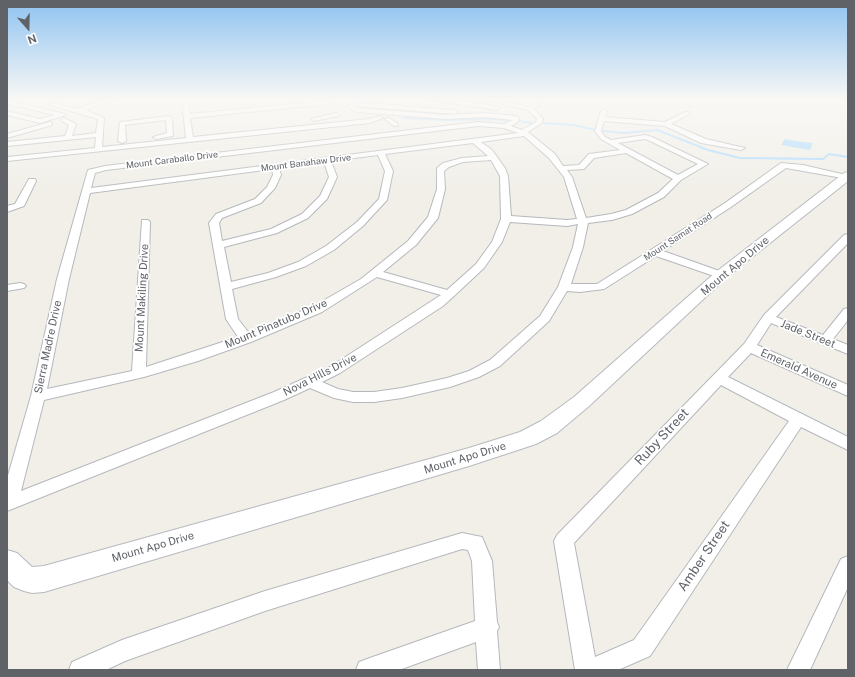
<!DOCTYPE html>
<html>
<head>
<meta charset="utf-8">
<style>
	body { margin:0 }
	#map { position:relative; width:855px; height:677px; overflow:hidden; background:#f1efe8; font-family:"Public Sans",sans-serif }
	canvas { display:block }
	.frame { position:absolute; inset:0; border:8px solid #5f6368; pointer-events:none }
	.north { position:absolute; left:8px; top:8px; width:40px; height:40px; -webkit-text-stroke:3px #fff; paint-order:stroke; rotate:160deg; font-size:11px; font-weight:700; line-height:16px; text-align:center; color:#5f6368 }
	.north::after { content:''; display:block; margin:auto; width:14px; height:18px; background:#5f6368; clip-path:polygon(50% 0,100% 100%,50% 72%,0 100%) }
</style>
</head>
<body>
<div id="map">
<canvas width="855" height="677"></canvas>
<div class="frame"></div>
<div class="north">N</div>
</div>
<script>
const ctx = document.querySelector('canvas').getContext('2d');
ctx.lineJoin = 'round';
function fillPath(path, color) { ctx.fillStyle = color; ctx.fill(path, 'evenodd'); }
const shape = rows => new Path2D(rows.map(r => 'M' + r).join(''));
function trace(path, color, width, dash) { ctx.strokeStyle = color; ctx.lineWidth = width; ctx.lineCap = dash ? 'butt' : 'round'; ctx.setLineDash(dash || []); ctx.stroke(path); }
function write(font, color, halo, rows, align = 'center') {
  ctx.font = font + ' "Public Sans",sans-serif'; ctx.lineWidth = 3.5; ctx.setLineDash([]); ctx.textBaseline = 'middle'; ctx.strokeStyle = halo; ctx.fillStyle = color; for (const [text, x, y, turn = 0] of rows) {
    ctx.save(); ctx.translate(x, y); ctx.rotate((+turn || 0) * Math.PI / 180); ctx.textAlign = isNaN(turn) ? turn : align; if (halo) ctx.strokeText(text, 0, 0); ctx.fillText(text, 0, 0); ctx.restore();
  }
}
fillPath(shape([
	[785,139,802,142,813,143,810,150,781,145]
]), '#aadaff');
trace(shape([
	[403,118,446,120,492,119,514,121],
	[519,121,531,123],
	[543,123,574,125,595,130],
	[603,131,624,133,657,130,708,150,740,158,823,159,829,154,848,157]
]), '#aadaff', 2);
const street = shape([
	[7,100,65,114,66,115,40,123,7,115,7,111,40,119,55,115,7,104,7,100],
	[103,100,112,100,86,110,104,118,102,147,186,138,182,100,188,100,190,114,330,100,333,102,330,104,190,118,193,137,369,119,380,116,383,118,370,123,7,161,7,157,95,148,96,137,7,146,7,142,65,136,69,125,62,121,61,120,64,118,76,124,72,136,96,133,98,119,50,105,53,103,78,109,103,100],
	[430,100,473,102,500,108,497,110,430,100],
	[486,100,498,100,529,107,536,100,543,100,534,109,543,119,542,123,528,132,555,154,563,166,579,165,589,154,620,150,601,139,595,131,601,111,604,109,607,111,605,117,665,122,685,112,689,112,689,114,671,124,706,139,745,148,741,150,701,143,665,126,604,121,601,131,605,137,611,140,645,135,652,137,708,164,681,180,664,197,632,214,612,220,588,223,583,247,571,284,597,284,725,203,781,163,803,165,846,175,848,175,848,179,786,168,731,207,663,251,725,273,727,275,725,277,717,277,656,256,604,289,580,292,567,291,549,321,500,366,479,377,450,387,402,398,374,402,353,402,334,398,310,388,284,400,7,511,7,479,31,396,57,279,88,170,105,166,478,122,504,124,513,120,485,117,446,119,357,112,348,107,352,102,455,110,458,112,455,114,354,106,358,108,446,115,485,113,516,116,519,118,519,121,511,126,522,130,536,122,537,119,528,110,486,100],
	[478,126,504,128,518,133,91,188,95,173,106,170,478,126],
	[524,136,549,158,564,177,577,219,567,220,511,216,508,176,505,168,492,150,481,142,524,136],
	[645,139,648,140,698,164,678,175,618,143,645,139],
	[473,143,488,156,462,158,443,163,437,168,437,189,428,217,408,241,361,279,314,306,249,333,238,319,232,289,276,277,306,266,334,250,363,226,387,200,393,171,385,154,473,143],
	[626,153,673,179,658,193,626,210,611,214,586,218,572,177,567,170,584,169,594,158,626,153],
	[378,155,385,171,379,199,357,222,326,246,298,262,268,273,231,282,224,247,277,233,308,218,327,199,337,177,331,161,378,155],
	[491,160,500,176,501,219,492,242,476,264,447,290,383,272,416,245,438,218,445,189,444,171,449,167,463,162,491,160],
	[324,162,329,177,320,196,302,214,271,229,222,241,219,223,222,218,261,203,275,188,281,175,279,168,324,162],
	[272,169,273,175,267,187,255,199,216,214,209,223,226,319,238,337,146,367,150,222,148,220,142,220,132,371,47,389,69,279,90,193,272,169],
	[510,222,567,226,578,224,573,247,558,287,540,316,490,360,469,371,447,378,402,388,374,392,353,392,338,389,322,382,340,373,443,306,454,296,484,268,502,242,510,222],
	[377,277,441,295,330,367,274,392,21,491,44,400,144,377,198,361,251,342,322,312,377,277],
	[336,113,339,115,338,116,314,121,311,119,336,113],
	[169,116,172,118,173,136,156,139,153,137,167,133,166,120,125,125,126,141,122,143,118,141,120,122,169,116],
	[388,117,398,124,398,126,394,126,386,120,385,119,388,117],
	[50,122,52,123,52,125,7,138,7,134,50,122],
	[29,179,35,179,36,181,24,206,7,212,7,206,15,204,29,179],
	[848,234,848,243,776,317,823,335,844,309,848,308,848,320,833,339,848,345,848,354,771,323,757,345,848,385,848,396,751,353,728,377,848,437,848,450,801,427,650,656,618,670,575,670,554,541,557,535,744,344,764,315,844,235,848,234],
	[721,385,789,421,634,640,595,657,574,543,721,385],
	[20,283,24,284,26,286,24,288,7,291,7,285,20,283],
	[462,533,482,537,492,561,497,622,499,627,497,631,500,670,478,670,476,642,399,670,356,670,359,662,367,659,475,621,472,561,468,550,462,549,265,611,125,661,106,670,69,670,72,662,122,640,265,591,462,533],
	[848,556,848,587,810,670,787,670,841,559,848,556]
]);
const secondary = shape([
	[848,172,848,181,726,278,588,407,557,433,536,444,469,466,44,592,32,593,24,591,14,587,7,580,7,550,17,553,32,567,44,566,469,448,520,432,541,421,574,397,716,272,844,173,848,172]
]);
trace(street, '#b5b8bc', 2);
trace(secondary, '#b6babf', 2);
fillPath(street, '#fff');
fillPath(secondary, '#fff');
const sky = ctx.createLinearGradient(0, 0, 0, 195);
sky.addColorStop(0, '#8fc3f1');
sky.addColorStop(0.51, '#f9f8f5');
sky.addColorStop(1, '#f9f8f500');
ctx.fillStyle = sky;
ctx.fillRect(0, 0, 855, 195);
write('9px', '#5f6368', '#fff', [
	["Mount Caraballo Drive",172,160,-7],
	["Mount Banahaw Drive",306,163,-7],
	["Mount Samat Road",678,237,-33]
]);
write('11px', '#5f6368', '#fff', [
	["Mount Apo Drive",735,266,-40],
	["Mount Makiling Drive",142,298,-87],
	["Mount Pinatubo Drive",276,324,-23],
	["Jade Street",808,334,22],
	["Sierra Madre Drive",48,347,-78],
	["Emerald Avenue",799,369,24],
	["Nova Hills Drive",320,375,-27],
	["Mount Apo Drive",465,458,-17],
	["Mount Apo Drive",153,547,-16]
]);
write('13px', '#5f6368', '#fff', [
	["Ruby Street",662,437,-47],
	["Amber Street",704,556,-56]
]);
</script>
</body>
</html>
